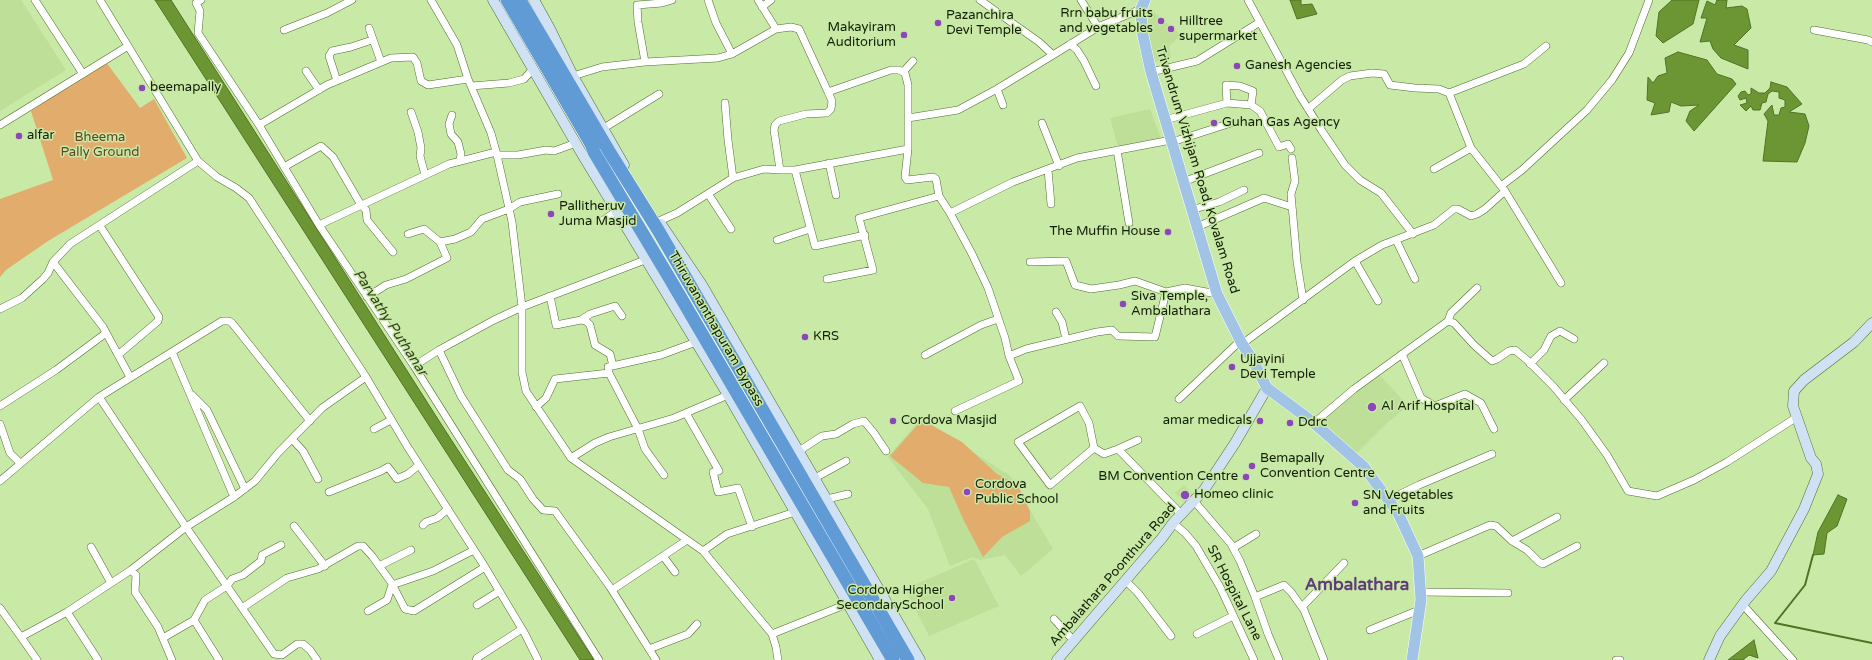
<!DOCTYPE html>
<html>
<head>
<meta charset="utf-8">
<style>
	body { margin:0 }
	canvas { display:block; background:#c9e9a7 }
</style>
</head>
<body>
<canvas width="1872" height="660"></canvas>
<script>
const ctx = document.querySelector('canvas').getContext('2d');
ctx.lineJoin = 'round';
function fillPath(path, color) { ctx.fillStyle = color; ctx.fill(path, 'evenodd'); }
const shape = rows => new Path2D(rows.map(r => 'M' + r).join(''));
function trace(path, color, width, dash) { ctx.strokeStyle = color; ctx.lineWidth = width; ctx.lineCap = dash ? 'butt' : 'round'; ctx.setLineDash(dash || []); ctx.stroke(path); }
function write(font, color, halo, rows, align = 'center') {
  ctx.font = font + ' "Varela Round",sans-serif'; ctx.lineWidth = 3; ctx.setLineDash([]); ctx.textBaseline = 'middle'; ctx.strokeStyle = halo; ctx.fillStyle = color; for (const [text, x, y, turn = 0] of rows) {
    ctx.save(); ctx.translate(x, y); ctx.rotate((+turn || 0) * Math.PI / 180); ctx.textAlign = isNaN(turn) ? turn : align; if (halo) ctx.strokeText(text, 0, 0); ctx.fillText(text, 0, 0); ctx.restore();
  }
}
fillPath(shape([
	[0,0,21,0,66,70,0,111],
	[1154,12,1181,35,1169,46,1171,58,1151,63,1145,16],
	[1150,109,1161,139,1118,147,1110,118],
	[1373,371,1379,374,1408,406,1387,423,1354,456,1318,420,1354,386],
	[921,418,1010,476,1053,549,1021,576,1005,555,980,560,973,557,950,566,928,509,888,457],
	[1184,485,1195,497,1187,505,1175,493],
	[974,559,999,606,929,636,905,589]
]), '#bddf97');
fillPath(shape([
	[106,62,140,108,154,99,187,158,48,241,6,270,0,277,0,199,53,180,31,111],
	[922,420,962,442,997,474,1018,485,1030,511,1030,521,1002,537,983,557,964,521,949,487,923,483,890,456]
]), '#e2ac6d');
const water = shape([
	[155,0,171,0,441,424,594,660,580,660,155,0],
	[1290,0,1301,0,1301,5,1312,4,1317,14,1297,19,1290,0],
	[1672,0,1699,0,1693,24,1663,43,1656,36,1659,12,1672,0],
	[1717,0,1727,0,1726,8,1742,6,1747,9,1751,28,1734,45,1748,50,1748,69,1721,58,1713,49,1710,41,1700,42,1707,18,1701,18,1707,1,1715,5,1717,0],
	[1678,52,1707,60,1717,74,1732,79,1736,84,1694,131,1686,121,1690,111,1699,105,1681,106,1671,102,1669,112,1651,115,1655,103,1647,100,1648,77,1653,83,1658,76,1667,73,1665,58,1678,52],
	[1771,82,1787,87,1802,104,1789,112,1805,114,1809,126,1805,143,1797,162,1763,161,1768,121,1764,114,1772,105,1774,115,1779,115,1781,108,1785,107,1785,100,1779,98,1779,92,1772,91,1768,94,1766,102,1762,103,1760,110,1753,110,1751,106,1746,111,1740,105,1747,103,1746,98,1740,100,1738,96,1741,92,1745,91,1748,95,1751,94,1751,88,1759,93,1765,93,1770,88,1771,82],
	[1838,495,1847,499,1837,526,1827,533,1824,554,1813,555,1818,532,1838,495],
	[1754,640,1758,658,1749,655,1743,660,1728,660,1754,640]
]);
fillPath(water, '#6c9633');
trace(water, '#517225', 1);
trace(shape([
	[1813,555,1805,585,1775,623,1872,643]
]), '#517225', 2);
const street = shape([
	[35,0,83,74],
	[100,0,198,161,217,177,236,188,249,198,366,377,407,446,485,567,525,634,538,660],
	[201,0,196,3,200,11,198,33,259,125,319,225,414,366,599,660],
	[431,0,457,45,468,79,491,133,497,155,512,222,522,307,522,372,526,391,571,458,703,551,772,634,776,647,778,660],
	[708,0,716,23,732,54,776,29],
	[758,0,776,29,791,27,799,29,828,92],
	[980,0,1039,42,1053,55,1098,27,1141,9],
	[1081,0,1098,27],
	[1248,0,1300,96,1322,131,1345,165,1360,180,1381,193,1413,234],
	[762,7,771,0],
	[369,28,381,62],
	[284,30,327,13,352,0],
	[1814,30,1868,40,1872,42],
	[1070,44,1077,50,1084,61,1096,86],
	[645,62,718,58,732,54],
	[306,71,319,90],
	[903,72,913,61],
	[1151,72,1197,61,1260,22],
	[573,76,602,67,645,62,638,22,637,5,662,3,672,0],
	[337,81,329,56,332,51,351,47,372,40],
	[471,86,509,83,524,79,533,69],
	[997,89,1003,105],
	[1449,93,1524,64,1546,46],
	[725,103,728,140,733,178],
	[1227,103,1226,85,1240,86,1253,91,1251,105],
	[1308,109,1342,80,1350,76,1372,73,1384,74,1390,85,1415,88,1439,89,1449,93,1471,148,1505,191,1561,283],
	[411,112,418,132,421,148,420,156,425,175],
	[452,115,449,124,451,134,458,142,461,154,460,161],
	[908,118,908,149,905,177,907,180,933,177,936,179,939,196],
	[1165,120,1227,103,1251,105,1260,111,1279,147,1288,144,1291,149],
	[1042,123,1059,166],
	[0,125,128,46],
	[259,125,327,85,391,58,413,57,417,63,421,81,428,85,468,79],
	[604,128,659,94],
	[1172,142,1231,123],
	[1117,150,1129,223],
	[497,155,518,155,546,150,554,151,576,143],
	[1292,158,1295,181,1291,194,1297,262,1303,300],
	[829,163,836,195],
	[284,167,321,146,333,157,361,205,366,210,367,220,393,252],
	[1434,169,1471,148],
	[780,170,795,170,908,149],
	[795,170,815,246,865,235],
	[1048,170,1051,204],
	[1183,182,1259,153],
	[1501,186,1522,170,1587,110,1612,80,1629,53,1649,0],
	[709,195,731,229],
	[1191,210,1219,202,1244,190],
	[602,221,617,211],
	[659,221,677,213,733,178,764,169,780,170,774,130,775,125,779,121,806,114,827,113,831,109,832,101,828,92,891,70,899,70,905,73,908,85,908,118,958,110,997,89,1053,55],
	[319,225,449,164,496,152],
	[100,226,159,317,158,321,118,355],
	[1197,227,1264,198,1292,207],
	[408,234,424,229,440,242],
	[777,240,810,229],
	[1396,240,1415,279],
	[1355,261,1378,301],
	[53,262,103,327,130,377],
	[1030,262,1066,261,1075,285,1091,289,1119,285,1135,281,1166,292,1185,288,1217,294],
	[827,279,873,270,859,218,939,196,950,213],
	[1166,292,1155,337,1118,336,1112,330,1097,332,1026,349,1009,356,1005,338,988,288,972,254,950,213,1013,182,1077,158,1171,140],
	[550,296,556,325,581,320,586,321,590,325,595,345,610,354,613,366],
	[367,297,386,285,406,279,447,258,440,242,455,239,471,232,482,219,509,209,520,202,558,194],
	[0,309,22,298,43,279,48,273,53,262,70,244,198,161],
	[1056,312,1062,322,1066,339],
	[581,320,590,314,615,306,622,316],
	[1448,321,1451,313,1477,288],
	[1242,344,1355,261,1382,245,1434,225,1454,209,1458,209,1471,216,1477,214,1485,209,1505,191],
	[439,350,461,396,508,470,520,479,533,499,543,510,555,511,610,587,656,660],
	[172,352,234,497],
	[1402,354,1421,398,1435,406,1465,394,1481,403,1494,429],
	[925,355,981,325,998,319],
	[1530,364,1544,350,1551,336,1560,331,1574,339],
	[414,366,439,350,494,320,522,307,645,260],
	[609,373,638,429,645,449,664,475],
	[192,395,207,410,245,489],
	[99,397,186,527,274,654,282,655,297,644,303,644,310,650,317,660],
	[1179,399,1240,341],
	[1564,400,1604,363],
	[0,406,56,370,106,333],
	[536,407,546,398,555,379,609,373,608,367,661,355,696,342],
	[955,411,1019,381,1009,356],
	[686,413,719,471,713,472,718,492,738,488,752,527],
	[1314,423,1354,389,1448,321,1454,323,1474,345,1492,361,1497,359,1509,351,1515,350,1527,360,1553,386,1581,419,1607,455,1628,491,1657,496,1694,480,1727,462,1797,417],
	[0,424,10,453,20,463],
	[374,429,391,420],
	[292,439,303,451,318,479],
	[1138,440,1118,449,1182,515],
	[1094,448,1089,423,1080,406,1018,442,1050,485,1094,448,1104,454,1118,449],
	[799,451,822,436,836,434,853,424,864,421,874,433,886,451],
	[571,458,595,443,609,437,674,418,728,395],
	[815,478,846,461],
	[0,481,99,397,222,321,229,321,232,323,310,421],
	[329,492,381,471,388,467,397,479,408,474,419,465],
	[827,499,848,494],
	[1388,500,1419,485,1492,454],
	[1194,501,1231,544,1240,561,1255,597,1284,585,1291,592,1304,610,1324,660],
	[1173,523,1185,533,1196,546,1220,587,1254,660],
	[423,525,426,522,437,518,448,509],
	[294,526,325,566],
	[1512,541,1557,517],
	[91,547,111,583],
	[1233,548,1256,534],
	[703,551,727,534,795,512],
	[663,556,675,572],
	[1418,556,1490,525,1496,526,1512,541,1527,550,1539,562,1543,564,1577,546],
	[379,566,411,550],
	[131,570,136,575,135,592,158,627,172,660],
	[1125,580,1138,593,1171,636],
	[612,590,687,540],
	[1420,592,1508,593],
	[1255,597,1268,634,1279,660],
	[477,605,498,592],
	[1743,605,1793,660],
	[1302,607,1344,563],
	[0,608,21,637],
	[242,608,287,578,318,569,358,546,363,546,372,556,391,582,405,609,414,611,485,567],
	[368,611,387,600,392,585,433,571,474,550],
	[67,612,98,660],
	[1054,619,1073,640],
	[194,620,219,660],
	[1370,630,1419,610],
	[772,634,847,604],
	[1197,634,1233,616],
	[163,638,194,620,205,600,227,586,232,579,243,575,261,561,262,555,281,545],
	[649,649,688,634,697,624],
	[37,660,21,637,67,612,131,570,186,527,234,497,255,481,278,453,322,408,366,377],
	[476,660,477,658,522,629],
	[1616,660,1620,660]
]);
const secondary = shape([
	[493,0,582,154,728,395,880,660],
	[534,0,550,29,573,76,624,165],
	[661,224,702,285,920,660],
	[1057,660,1162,538,1173,523,1204,490,1235,443,1267,388],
	[1709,660,1720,636,1746,600,1771,571,1804,509,1818,474,1816,464,1811,458,1793,406,1794,391,1804,380,1854,342,1872,323]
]);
const primary = shape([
	[1145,0,1141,9,1142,31,1151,72,1217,294,1242,344,1251,357,1267,388,1314,423,1364,467,1398,513,1418,556,1421,600,1412,660]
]);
const highway = shape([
	[507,0,591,144,594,152,670,279,893,660],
	[520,0,610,153,658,230,908,660]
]);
trace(street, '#516d30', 8);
trace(secondary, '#516d30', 11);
trace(primary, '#fff', 12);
trace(highway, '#fff', 14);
trace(street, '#fff', 7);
trace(secondary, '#cfe1f3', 10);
trace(primary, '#a0c3e6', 11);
trace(highway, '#609bd6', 13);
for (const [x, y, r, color] of [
	[1161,21,4,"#8c46b9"],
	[938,23,4,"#8c46b9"],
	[1171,29,4,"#8c46b9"],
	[904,35,4,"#8c46b9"],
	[1237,66,4,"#8c46b9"],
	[142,88,4,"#8c46b9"],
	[1214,123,4,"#8c46b9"],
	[19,136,4,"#8c46b9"],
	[551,214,4,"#8c46b9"],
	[1168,232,4,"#8c46b9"],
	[1123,304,4,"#8c46b9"],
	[805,337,4,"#8c46b9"],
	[1232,367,4,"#8c46b9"],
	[1372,407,5,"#8c46b9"],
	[893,421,4,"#8c46b9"],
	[1260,421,4,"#8c46b9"],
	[1290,423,4,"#8c46b9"],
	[1252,466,4,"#8c46b9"],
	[1246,477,4,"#8c46b9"],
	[967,492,4,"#8c46b9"],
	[1185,495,5,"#8c46b9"],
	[1355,503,4,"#8c46b9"],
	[952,598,4,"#8c46b9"]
]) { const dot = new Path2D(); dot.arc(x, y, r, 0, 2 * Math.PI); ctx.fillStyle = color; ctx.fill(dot); trace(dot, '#c9e9a7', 1.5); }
write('13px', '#131e05', '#c9e9a7', [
	["Rrn babu fruits",1153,14,"right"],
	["and vegetables",1153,29,"right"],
	["Pazanchira",946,16],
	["Devi Temple",946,31],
	["Hilltree",1179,22],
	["supermarket",1179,37],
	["Makayiram",896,28,"right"],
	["Auditorium",896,43,"right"],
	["Ganesh Agencies",1245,66],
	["beemapally",150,88],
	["Guhan Gas Agency",1222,123],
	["alfar",27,136],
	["Pallitheruv",559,207],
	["Juma Masjid",559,222],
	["The Muffin House",1160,232,"right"],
	["Siva Temple,",1131,297],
	["Ambalathara",1131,312],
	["KRS",813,337],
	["Ujjayini",1240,360],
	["Devi Temple",1240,375],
	["Al Arif Hospital",1381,407],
	["Cordova Masjid",901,421],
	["amar medicals",1252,421,"right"],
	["Ddrc",1298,423],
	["Bemapally",1260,459],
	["Convention Centre",1260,474],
	["BM Convention Centre",1238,477,"right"],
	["Cordova",975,485],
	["Public School",975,500],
	["Homeo clinic",1194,495],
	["SN Vegetables",1363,496],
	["and Fruits",1363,511],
	["Cordova Higher",944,591,"right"],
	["SecondarySchool",944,606,"right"]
], 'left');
write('13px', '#61431e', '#c9e9a7', [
	["Bheema",100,138],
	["Pally Ground",100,153]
]);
write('13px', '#131e05', '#c9e9a7', [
	["Trivandrum Vizhijam Road, Kovalam Road",1197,170,73],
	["Thiruvananthapuram Bypass",716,329,60],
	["Ambalathara Poonthura Road",1113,575,-49],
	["SR Hospital Lane",1234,593,63]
]);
write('italic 14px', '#30421a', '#c9e9a7', [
	["Parvathy Puthanar",390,323,57]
]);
write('bold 17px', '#5e3c76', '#c9e9a7', [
	["Ambalathara",1357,586]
]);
</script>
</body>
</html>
